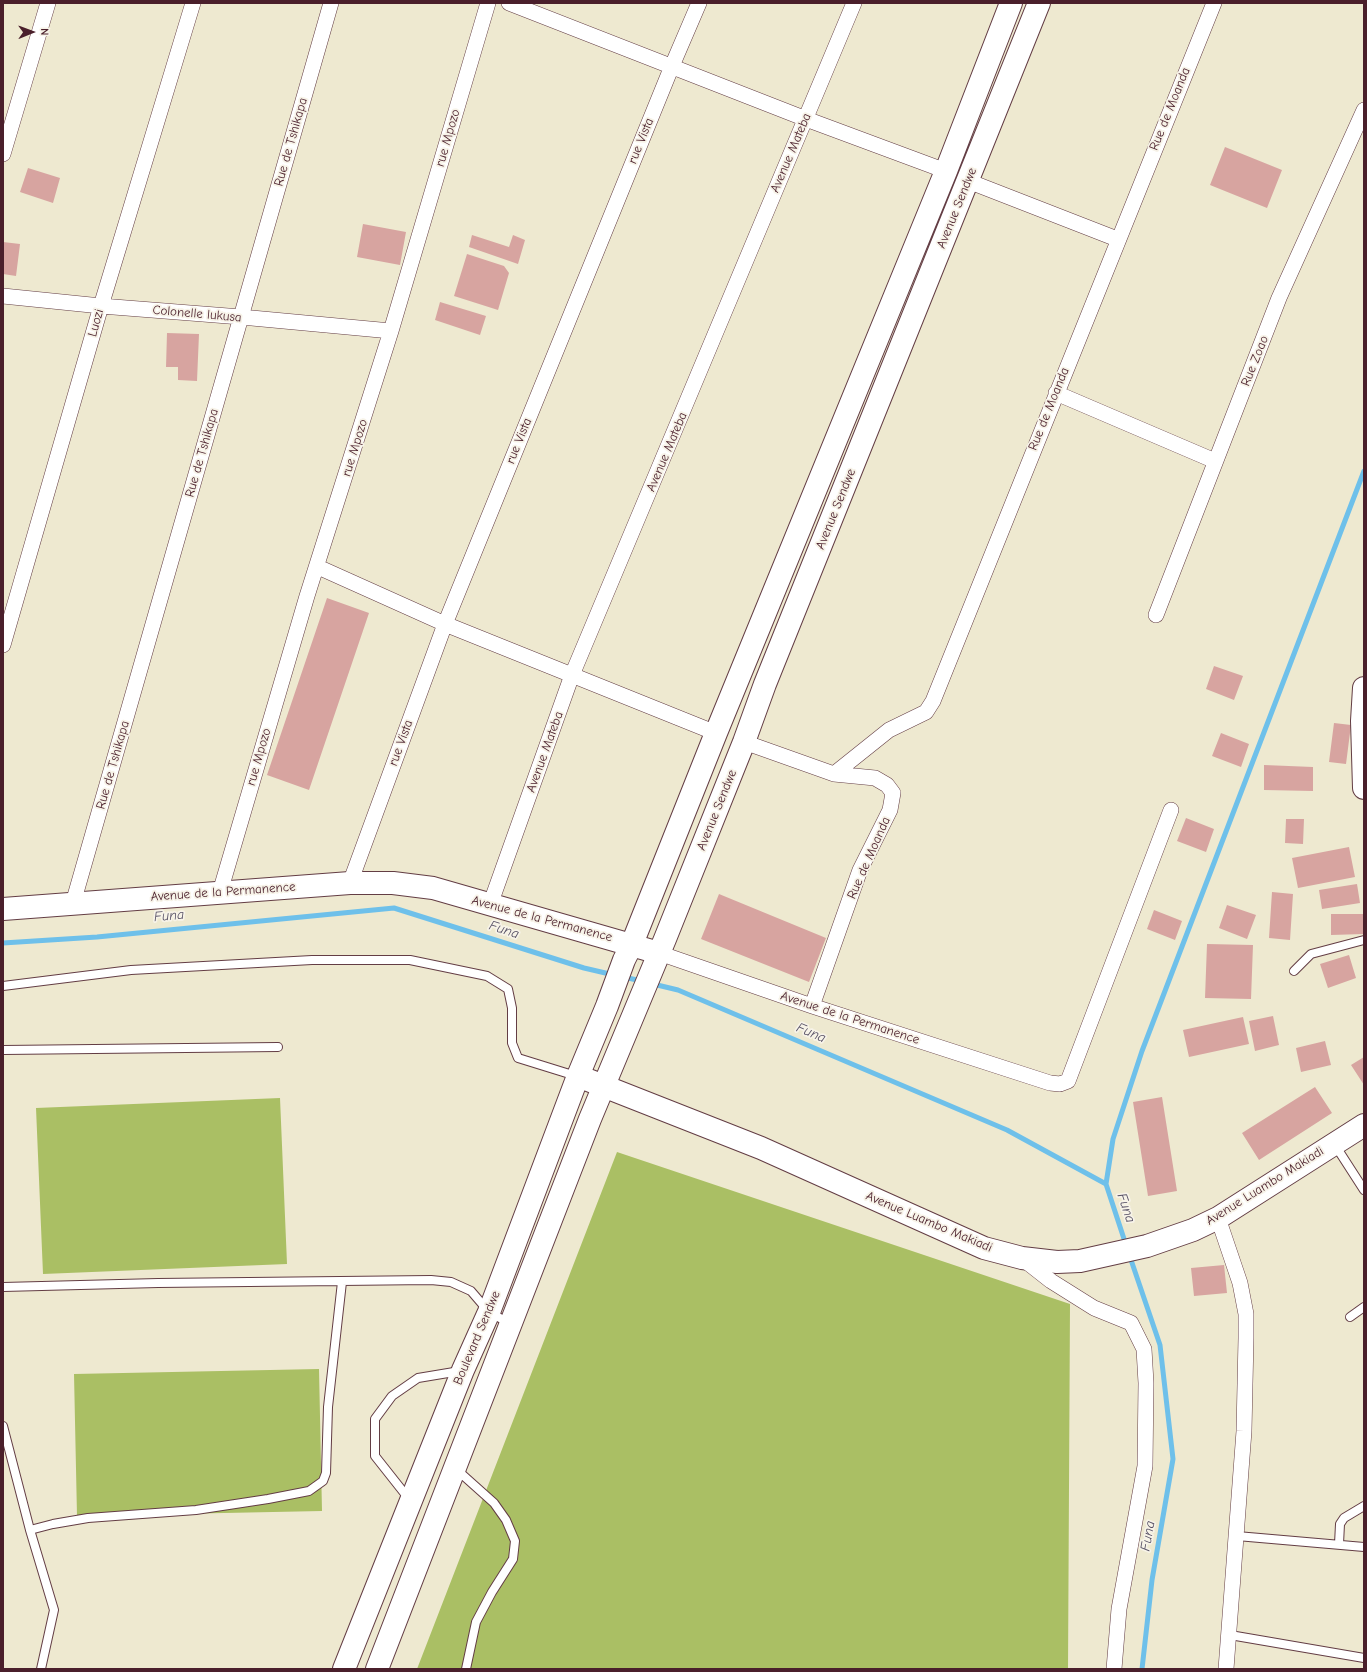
<!DOCTYPE html>
<html>
<head>
<meta charset="utf-8">
<style>
	body { margin:0 }
	#map { position:relative; width:1367px; height:1672px; overflow:hidden; background:#eee9d0; font-family:"Comic Neue",sans-serif }
	canvas { display:block }
	.frame { position:absolute; inset:0; border:4px solid #4a1f2b; pointer-events:none }
	.north { position:absolute; left:12px; top:12px; width:40px; height:40px; -webkit-text-stroke:3px #f7f3e8; paint-order:stroke; rotate:89deg; font-size:11px; font-weight:700; line-height:16px; text-align:center; color:#4a1f2b }
	.north::after { content:''; display:block; margin:auto; width:14px; height:18px; background:#4a1f2b; clip-path:polygon(50% 0,100% 100%,50% 72%,0 100%) }
</style>
</head>
<body>
<div id="map">
<canvas width="1367" height="1672"></canvas>
<div class="frame"></div>
<div class="north">N</div>
</div>
<script>
const ctx = document.querySelector('canvas').getContext('2d');
ctx.lineJoin = 'round';
function fillPath(path, color) { ctx.fillStyle = color; ctx.fill(path, 'evenodd'); }
const shape = rows => new Path2D(rows.map(r => 'M' + r).join(''));
function trace(path, color, width, dash) { ctx.strokeStyle = color; ctx.lineWidth = width; ctx.lineCap = dash ? 'butt' : 'round'; ctx.setLineDash(dash || []); ctx.stroke(path); }
function write(font, color, halo, rows, align = 'center') {
  ctx.font = font + ' "Comic Neue",sans-serif'; ctx.lineWidth = 3.5; ctx.setLineDash([]); ctx.textBaseline = 'middle'; ctx.strokeStyle = halo; ctx.fillStyle = color; for (const [text, x, y, turn = 0] of rows) {
    ctx.save(); ctx.translate(x, y); ctx.rotate((+turn || 0) * Math.PI / 180); ctx.textAlign = isNaN(turn) ? turn : align; if (halo) ctx.strokeText(text, 0, 0); ctx.fillText(text, 0, 0); ctx.restore();
  }
}
fillPath(shape([
	[280,1098,287,1264,43,1274,36,1108],
	[617,1152,1070,1304,1068,1669,417,1669],
	[319,1369,322,1511,77,1516,74,1374]
]), '#aabf64');
trace(shape([
	[3,943,97,937,394,908,584,968,614,975],
	[624,977,641,981],
	[653,984,678,990,1007,1130,1106,1184,1126,1245],
	[1106,1184,1113,1139,1142,1051,1364,471],
	[1129,1254,1160,1345,1173,1459,1152,1580,1142,1669]
]), '#6ec0ea', 5);
fillPath(shape([
	[1225,147,1282,170,1267,208,1210,185],
	[28,168,60,178,53,203,20,192],
	[363,224,406,232,400,265,357,257],
	[472,235,509,247,513,235,525,240,518,264,469,247],
	[3,242,20,244,16,276,3,274],
	[467,254,504,266,509,273,498,310,454,296],
	[440,302,486,316,480,335,435,320],
	[167,333,199,334,197,381,178,380,178,367,166,367],
	[327,598,369,613,309,790,267,775],
	[1214,666,1243,676,1234,700,1206,689],
	[1334,723,1351,725,1346,764,1329,762],
	[1221,733,1249,744,1241,767,1212,756],
	[1264,765,1313,767,1313,791,1264,790],
	[1186,818,1214,829,1206,852,1177,841],
	[1286,819,1304,819,1303,844,1285,843],
	[1349,847,1355,877,1298,888,1292,858],
	[1357,884,1360,903,1322,909,1319,890],
	[1272,892,1293,894,1290,940,1269,938],
	[719,894,826,938,809,982,701,939],
	[1227,905,1256,915,1247,939,1219,928],
	[1154,910,1182,921,1175,940,1147,929],
	[1331,914,1363,914,1364,934,1331,935],
	[1207,944,1253,945,1251,999,1205,998],
	[1349,955,1356,978,1328,988,1320,964],
	[1273,1016,1279,1045,1255,1051,1249,1021],
	[1243,1017,1249,1044,1189,1057,1183,1030],
	[1325,1041,1331,1065,1301,1072,1296,1048],
	[1364,1057,1364,1085,1351,1065],
	[1315,1087,1332,1113,1259,1160,1242,1133],
	[1162,1097,1177,1191,1148,1196,1133,1102],
	[1224,1265,1227,1293,1194,1296,1191,1268]
]), '#d7a4a0');
const lane = shape([
	[1294,971,1311,954,1364,940],
	[3,986,131,970,312,960,410,960,487,976,508,989,512,1008,512,1043,518,1058,576,1076],
	[3,1050,278,1047],
	[1335,1145,1364,1190],
	[3,1287,158,1283,431,1280,451,1282,471,1291,489,1312,509,1323],
	[1350,1317,1364,1307],
	[3,1426,30,1530,54,1610,41,1669],
	[456,1469,494,1503,506,1520,515,1541,513,1559,492,1592,476,1622,466,1669],
	[409,1499,375,1456,375,1419,392,1396,418,1378,460,1371],
	[30,1530,53,1524,88,1518,196,1510,268,1499,309,1491,323,1481,326,1473,328,1407,342,1282],
	[1237,1536,1364,1547],
	[1339,1544,1340,1524,1344,1518,1364,1506],
	[1230,1635,1364,1658]
]);
const street = shape([
	[509,3,806,119,946,171],
	[3,154,48,3],
	[968,181,1117,239],
	[3,296,101,306,241,317,391,331],
	[1056,393,1215,461],
	[318,567,445,624,716,733],
	[1156,615,1279,298,1364,110],
	[3,645,101,306,193,3],
	[744,742,834,774,875,778,887,785,893,793,890,810,860,870,812,1006],
	[834,774,889,730,926,712,933,701,1214,3],
	[350,883,445,624,672,66,699,3],
	[220,892,307,596,391,331,488,3],
	[73,903,331,3],
	[490,905,572,675,854,3],
	[659,953,812,1006,1050,1083,1060,1084,1068,1081,1171,810],
	[1218,1218,1240,1283,1246,1314,1246,1338,1244,1431,1226,1669],
	[1023,1259,1051,1281,1094,1308,1131,1323,1144,1349,1146,1383,1145,1466,1119,1609,1114,1669]
]);
const secondary = shape([
	[1364,688,1362,721,1364,788],
	[3,909,350,883,393,883,433,888,659,953],
	[578,1076,761,1148,984,1248,1022,1258,1057,1262,1080,1261,1147,1246,1193,1230,1218,1218,1364,1125]
]);
const highway = shape([
	[344,1669,463,1370,489,1312,578,1076,607,1006,624,960,632,944,716,733,946,171,1011,3],
	[377,1669,590,1119,665,939,744,742,765,684,1039,3]
]);
trace(lane, '#633d44', 10);
trace(street, '#633d44', 16);
trace(secondary, '#633d44', 24);
trace(highway, '#633d44', 24);
trace(lane, '#fff', 8);
trace(street, '#fff', 15);
trace(secondary, '#fff', 22);
trace(highway, '#fff', 22);
write('13px', '#4a1f2b', '#f7f3e8', [
	["Rue de Moanda",1170,109,-68],
	["rue Mpozo",448,138,-74],
	["rue Vista",641,141,-68],
	["Rue de Tshikapa",291,142,-74],
	["Avenue Mateba",791,153,-67],
	["Avenue Sendwe",957,208,-68],
	["Colonelle lukusa",197,314,5],
	["Luozi",96,323,-74],
	["Rue Zoao",1255,361,-68],
	["Rue de Moanda",1049,409,-68],
	["rue Vista",519,441,-68],
	["rue Mpozo",355,448,-73],
	["Avenue Mateba",667,452,-67],
	["Rue de Tshikapa",202,453,-74],
	["Avenue Sendwe",836,509,-68],
	["rue Vista",401,743,-70],
	["Avenue Mateba",545,752,-70],
	["rue Mpozo",259,757,-74],
	["Rue de Tshikapa",113,765,-74],
	["Avenue Sendwe",717,810,-68],
	["Rue de Moanda",869,858,-66],
	["Avenue de la Permanence",223,892,-4],
	["Avenue de la Permanence",542,919,15],
	["Avenue de la Permanence",850,1018,18],
	["Avenue Luambo Makiadi",1265,1186,-32],
	["Avenue Luambo Makiadi",929,1222,23],
	["Boulevard Sendwe",477,1338,-67]
]);
write('italic 14px', '#554f64', '#f7f3e8', [
	["Funa",169,916,-5],
	["Funa",504,930,18],
	["Funa",811,1033,23],
	["Funa",1126,1208,71],
	["Funa",1148,1536,-80]
]);
</script>
</body>
</html>
